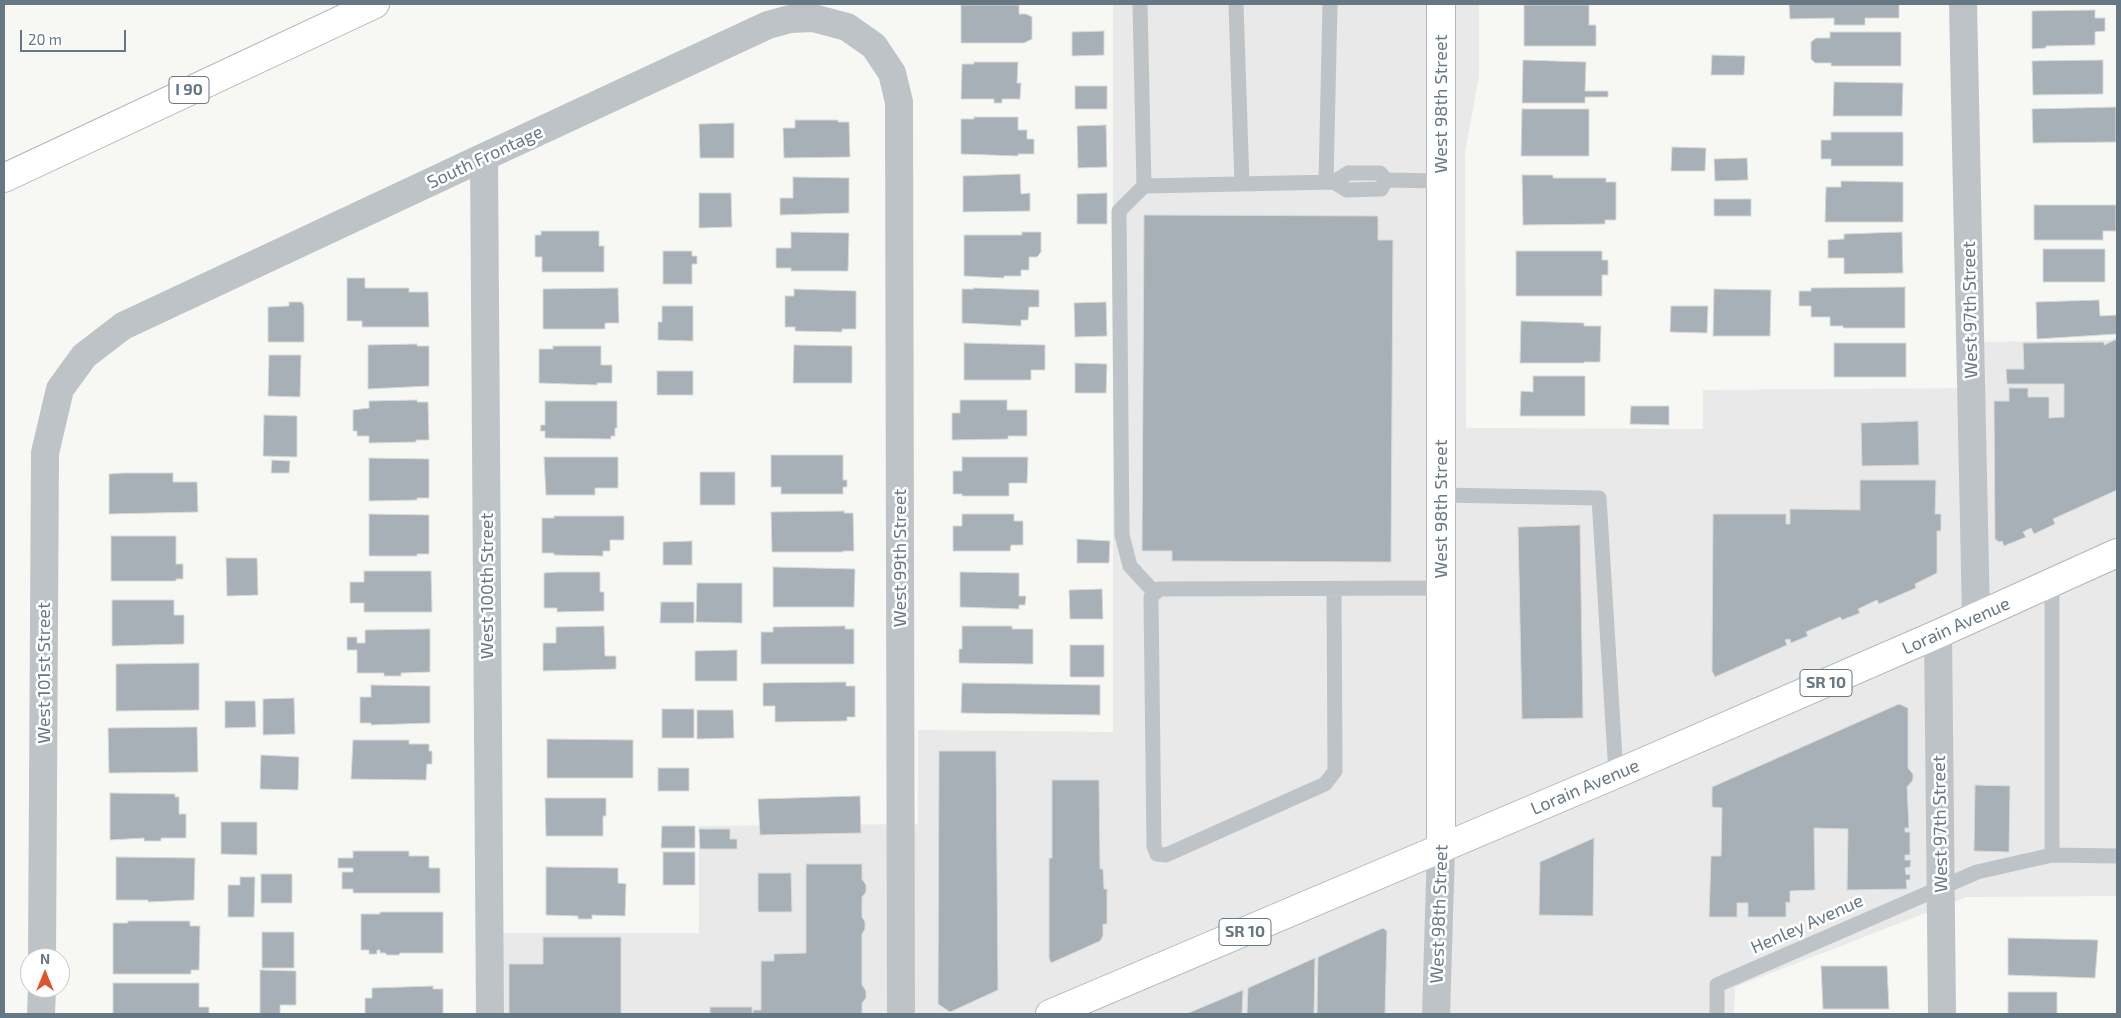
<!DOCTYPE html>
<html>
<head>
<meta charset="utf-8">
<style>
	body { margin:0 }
	#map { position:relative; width:2121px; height:1018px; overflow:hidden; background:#f7f7f4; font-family:"Exo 2",sans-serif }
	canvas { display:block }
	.frame { position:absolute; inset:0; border:5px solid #677885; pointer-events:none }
	.north { position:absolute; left:20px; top:948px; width:50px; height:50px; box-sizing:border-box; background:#fff; border:1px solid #c2c9ce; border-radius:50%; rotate:0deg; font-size:14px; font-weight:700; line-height:20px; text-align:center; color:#677885 }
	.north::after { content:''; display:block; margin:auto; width:18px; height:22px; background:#e0522c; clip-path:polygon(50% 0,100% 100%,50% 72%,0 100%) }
	.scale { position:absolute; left:20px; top:30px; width:106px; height:22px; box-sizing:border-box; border:2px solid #677885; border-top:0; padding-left:6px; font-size:15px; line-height:18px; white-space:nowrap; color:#677885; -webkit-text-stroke:4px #fff; paint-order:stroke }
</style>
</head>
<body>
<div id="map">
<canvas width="2121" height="1018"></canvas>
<div class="frame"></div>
<div class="north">N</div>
<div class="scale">20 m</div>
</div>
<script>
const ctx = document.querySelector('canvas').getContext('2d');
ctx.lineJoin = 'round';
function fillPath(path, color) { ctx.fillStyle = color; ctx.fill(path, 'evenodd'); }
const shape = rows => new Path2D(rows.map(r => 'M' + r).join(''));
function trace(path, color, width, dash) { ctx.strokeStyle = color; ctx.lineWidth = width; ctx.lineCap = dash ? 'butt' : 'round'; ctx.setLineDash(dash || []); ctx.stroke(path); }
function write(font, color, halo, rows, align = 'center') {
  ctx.font = font + ' "Exo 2",sans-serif'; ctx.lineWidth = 5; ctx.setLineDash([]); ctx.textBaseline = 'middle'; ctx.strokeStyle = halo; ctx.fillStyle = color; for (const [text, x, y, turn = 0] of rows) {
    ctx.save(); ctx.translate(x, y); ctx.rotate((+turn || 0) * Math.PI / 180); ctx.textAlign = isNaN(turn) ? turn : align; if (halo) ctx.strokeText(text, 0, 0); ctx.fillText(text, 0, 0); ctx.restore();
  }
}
fillPath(shape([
	[1113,4,1479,4,1479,76,1465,152,1466,428,1703,429,1703,390,1985,388,1984,342,2110,340,2117,337,2117,896,1967,897,1735,987,1734,1014,501,1014,501,933,699,933,699,826,918,824,918,730,1113,732]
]), '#e8e9e8');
const building = shape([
	[1789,4,1899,4,1899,18,1865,18,1865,25,1834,25,1834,18,1790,19,1789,4],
	[961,5,1019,5,1019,14,1026,14,1032,17,1032,39,1024,43,961,43,961,5],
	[1524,5,1589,5,1589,25,1596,25,1596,46,1524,46,1524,5],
	[2095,10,2095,18,2105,18,2105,31,2095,32,2095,45,2046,46,2046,48,2032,49,2032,11,2095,10],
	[1104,31,1104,55,1072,56,1072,32,1104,31],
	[1830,32,1901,32,1901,66,1831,66,1831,63,1815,63,1811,59,1811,42,1816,38,1830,38,1830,32],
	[1712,55,1745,56,1744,75,1711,75,1712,55],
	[1523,60,1586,62,1585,91,1608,91,1608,97,1585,97,1585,103,1522,103,1523,60],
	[2103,60,2103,94,2033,95,2032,61,2103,60],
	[974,62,1018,62,1017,83,1021,83,1020,99,1002,99,1002,103,994,103,994,99,961,99,962,64,974,64,974,62],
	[1834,82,1903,83,1902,116,1833,116,1834,82],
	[1075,86,1107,86,1107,109,1075,109,1075,86],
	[2116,107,2116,142,2033,143,2032,109,2116,107],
	[1522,109,1589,109,1589,156,1521,156,1522,109],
	[974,117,1018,117,1018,130,1027,130,1027,139,1034,139,1034,154,1018,154,1018,156,961,154,961,119,974,119,974,117],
	[795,120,838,120,838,122,849,122,850,157,784,158,783,128,795,128,795,120],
	[734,123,734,158,700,158,699,124,734,123],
	[1106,125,1107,167,1078,168,1077,126,1106,125],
	[1831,132,1903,132,1903,166,1831,166,1831,159,1821,159,1821,140,1831,140,1831,132],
	[1672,147,1706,148,1705,171,1671,171,1672,147],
	[1747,158,1748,180,1715,181,1714,159,1747,158],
	[1020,174,1021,194,1030,193,1030,211,963,212,963,176,1020,174],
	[1522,175,1553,175,1553,178,1606,178,1606,182,1616,182,1616,220,1605,220,1605,224,1523,225,1522,175],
	[793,177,849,178,849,213,780,215,780,198,793,198,793,177],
	[1841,181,1903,182,1903,222,1825,222,1826,187,1841,187,1841,181],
	[699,193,731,193,732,227,699,228,699,193],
	[1107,193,1107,224,1077,224,1077,194,1107,193],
	[1714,199,1751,199,1751,216,1714,216,1714,199],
	[2034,205,2116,205,2116,231,2103,231,2103,240,2034,240,2034,205],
	[1144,215,1378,216,1378,240,1393,240,1391,562,1172,561,1172,551,1142,551,1144,215],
	[541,231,599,231,599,246,604,246,604,272,542,272,542,257,535,257,535,235,541,235,541,231],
	[791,232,849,233,848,271,791,271,791,268,776,268,776,248,791,248,791,232],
	[1022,232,1041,232,1041,252,1037,257,1029,257,1029,270,1021,270,1021,276,1004,276,1004,278,964,276,964,235,1022,235,1022,232],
	[1902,232,1903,273,1844,274,1844,258,1828,258,1828,240,1844,239,1844,234,1902,232],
	[2043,249,2105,249,2105,282,2043,282,2043,249],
	[663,251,692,251,692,256,697,256,697,264,692,264,692,284,663,284,663,251],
	[1516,251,1602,251,1602,260,1608,260,1608,275,1602,275,1602,296,1516,296,1516,251],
	[347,278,365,278,365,288,409,288,409,292,428,292,429,327,362,327,362,321,347,321,347,278],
	[1905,287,1905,328,1843,328,1843,326,1830,326,1830,317,1811,317,1811,306,1799,306,1799,291,1811,291,1811,288,1905,287],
	[618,288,619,323,605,323,605,329,543,329,543,289,618,288],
	[974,288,1039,290,1039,307,1029,307,1028,320,1021,320,1021,326,962,323,962,289,974,289,974,288],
	[794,289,856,291,856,329,842,329,842,332,795,331,795,327,785,327,785,296,794,296,794,289],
	[1714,289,1771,290,1770,336,1713,336,1714,289],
	[2099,300,2100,316,2117,315,2117,334,2037,339,2036,302,2099,300],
	[289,302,302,302,304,306,304,342,268,342,268,307,289,306,289,302],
	[1106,302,1107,336,1075,337,1074,303,1106,302],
	[662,306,693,306,693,341,658,340,658,322,662,322,662,306],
	[1671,306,1708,306,1707,333,1670,332,1671,306],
	[1521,321,1584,323,1584,326,1601,326,1600,362,1584,362,1584,363,1520,363,1521,321],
	[2117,339,2117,490,2053,519,2055,524,2034,534,2031,528,2023,532,2026,537,2004,546,2002,541,1999,542,1995,539,1994,401,2009,401,2009,388,2028,388,2028,397,2049,397,2049,418,2064,417,2064,384,2007,384,2006,369,2024,369,2023,343,2104,342,2104,345,2117,339],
	[964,343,1045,345,1045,370,1031,370,1031,380,964,380,964,343],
	[1834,343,1906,343,1906,377,1834,377,1834,343],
	[417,344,417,346,429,346,429,386,368,389,368,345,417,344],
	[794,345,852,346,852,383,793,383,794,345],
	[553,346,601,346,601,365,612,365,612,383,597,383,597,385,539,383,539,349,553,349,553,346],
	[269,355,301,355,300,397,268,396,269,355],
	[1075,363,1107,364,1106,393,1075,393,1075,363],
	[657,371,693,371,693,395,657,395,657,371],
	[1533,376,1585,376,1585,416,1520,416,1521,391,1533,392,1533,376],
	[417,400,417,402,428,402,429,440,416,440,416,442,369,443,369,436,357,436,357,431,353,431,353,410,369,408,369,401,417,400],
	[960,400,1007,400,1007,410,1027,410,1027,436,1008,436,1008,439,952,440,952,413,960,413,960,400],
	[545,401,617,401,617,428,615,428,615,436,611,436,611,439,545,438,545,431,540,431,541,425,545,425,545,401],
	[1631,406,1669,406,1669,425,1630,424,1631,406],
	[264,415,297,416,297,457,263,456,264,415],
	[1918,421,1919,465,1862,466,1861,423,1918,421],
	[771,455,843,455,843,480,847,480,847,487,843,487,843,494,781,494,781,487,771,487,771,455],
	[544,457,618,457,618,488,595,488,595,495,546,495,544,457],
	[962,457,1028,457,1027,483,1009,483,1009,496,962,496,962,494,953,494,953,471,962,471,962,457],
	[369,458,429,459,429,498,417,498,417,500,369,501,369,458],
	[272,460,290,461,289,473,271,473,272,460],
	[700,472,735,472,735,505,700,505,700,472],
	[123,473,173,473,173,482,197,482,198,512,109,514,109,474,123,473],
	[1860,480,1936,480,1935,514,1941,514,1941,531,1937,531,1937,573,1915,584,1916,588,1879,604,1877,600,1858,609,1860,613,1842,620,1840,617,1806,632,1808,636,1791,643,1790,639,1785,640,1787,645,1715,677,1712,671,1713,514,1786,514,1786,524,1790,524,1790,509,1860,510,1860,480],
	[844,511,844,513,853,513,854,551,843,551,843,552,772,552,771,512,844,511],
	[369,514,429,515,429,554,417,554,417,556,369,556,369,514],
	[962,514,1014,514,1014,521,1023,521,1023,545,1011,545,1010,551,953,551,953,526,962,526,962,514],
	[554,516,624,516,624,540,610,540,610,551,603,551,603,556,554,555,554,553,542,553,542,518,554,518,554,516],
	[1580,525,1583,718,1522,719,1518,527,1580,525],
	[111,536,176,536,176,564,183,564,183,579,176,579,176,581,111,581,111,536],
	[1077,539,1110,541,1109,563,1077,563,1077,539],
	[692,541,692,565,663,565,663,542,692,541],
	[226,558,257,558,258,595,227,596,226,558],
	[773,567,855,569,854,607,773,607,773,567],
	[364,571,431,571,432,612,364,612,364,603,350,603,350,582,364,582,364,571],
	[558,572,600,572,600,592,604,592,604,611,557,612,557,608,544,608,544,573,558,572],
	[960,572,1019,573,1019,596,1026,596,1025,605,1019,605,1019,609,960,607,960,572],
	[697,583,742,583,742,623,696,622,697,583],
	[1102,589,1103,619,1070,619,1069,590,1102,589],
	[112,600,174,600,174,615,184,615,184,644,112,646,112,600],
	[661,602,694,602,694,623,660,623,661,602],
	[604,626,605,656,616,656,616,669,543,671,543,643,556,643,556,627,604,626],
	[845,626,845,629,854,629,854,664,761,664,761,632,773,632,773,627,845,626],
	[962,626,1012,626,1012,629,1033,629,1033,664,959,663,959,649,962,649,962,626],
	[430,629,430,672,401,673,401,676,384,676,384,673,357,673,357,650,347,650,347,637,357,637,357,643,365,643,365,630,430,629],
	[1070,645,1104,645,1104,677,1070,677,1070,645],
	[737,650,737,681,695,681,695,651,737,650],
	[199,663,199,710,116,711,116,664,199,663],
	[846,682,846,686,855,686,855,717,847,717,847,721,775,722,775,706,763,706,763,683,846,682],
	[962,683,1100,685,1100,715,961,713,962,683],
	[371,685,430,686,430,723,371,725,371,723,360,723,360,697,371,697,371,685],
	[294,698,295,734,263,735,263,699,294,698],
	[225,701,255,701,256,727,225,728,225,701],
	[1899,704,1908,708,1908,768,1913,774,1913,780,1907,787,1909,828,1905,828,1905,832,1910,832,1910,855,1905,855,1905,860,1911,860,1910,867,1905,868,1906,875,1910,874,1910,880,1906,880,1907,889,1847,890,1848,829,1814,828,1815,890,1790,891,1790,903,1786,902,1786,917,1748,917,1748,903,1737,903,1737,917,1709,917,1711,856,1721,856,1722,808,1712,807,1712,787,1899,704],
	[662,709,694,709,694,738,662,738,662,709],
	[697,710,733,710,734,738,697,739,697,710],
	[197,727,198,772,109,773,108,728,197,727],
	[547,739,633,740,633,778,547,778,547,739],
	[353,740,409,740,409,744,429,744,429,751,432,751,432,764,427,764,426,780,351,779,353,740],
	[939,751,996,751,998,990,950,1012,938,1004,939,751],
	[261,755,299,757,298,790,260,789,261,755],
	[658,768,689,768,689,791,658,791,658,768],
	[1052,780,1099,780,1100,869,1103,869,1104,889,1107,889,1107,924,1103,924,1103,936,1100,941,1051,963,1049,958,1049,858,1052,858,1052,780],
	[1975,785,2010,786,2009,852,1974,851,1975,785],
	[110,793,175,794,175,797,179,797,179,814,186,814,186,838,161,838,161,841,144,841,144,838,110,840,110,793],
	[860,796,861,833,760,835,758,799,860,796],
	[545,798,606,798,606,816,603,816,603,836,546,836,545,798],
	[221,822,257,822,257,855,221,854,221,822],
	[662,826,695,826,695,848,661,848,662,826],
	[699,829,730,829,730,839,737,839,737,849,700,849,699,829],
	[1594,838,1593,916,1539,915,1540,862,1594,838],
	[353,851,409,851,409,856,429,856,429,868,440,868,440,893,353,893,353,889,342,889,342,872,353,872,353,868,338,868,338,858,353,858,353,851],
	[663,852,695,852,695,885,663,885,663,852],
	[116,857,195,858,194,900,148,902,148,900,116,900,116,857],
	[806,864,862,864,862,879,866,885,866,892,862,897,862,917,865,922,865,929,862,934,862,985,866,991,866,998,862,1003,862,1014,753,1014,753,1010,761,1010,761,961,774,961,774,954,806,953,806,864],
	[546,867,618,868,618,883,626,884,625,916,592,915,592,919,578,919,578,916,546,915,546,867],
	[758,873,791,873,792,912,758,912,758,873],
	[261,874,292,874,292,903,261,903,261,874],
	[240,877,255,877,254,917,228,917,228,885,240,885,240,877],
	[380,912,443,912,443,953,400,953,399,955,387,955,385,953,380,953,380,950,377,950,377,954,369,954,369,950,361,950,361,914,380,914,380,912],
	[128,921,190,921,190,926,200,926,199,970,191,970,191,974,113,974,113,923,128,923,128,921],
	[1383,928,1387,931,1385,1014,1317,1014,1318,957,1383,928],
	[262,932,294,932,294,968,262,968,262,932],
	[543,937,621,937,621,1014,509,1014,509,964,543,964,543,937],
	[2008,938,2098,940,2095,978,2008,975,2008,938],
	[1315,958,1314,1014,1247,1014,1248,988,1315,958],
	[1821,966,1887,966,1889,1009,1823,1009,1821,966],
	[260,970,296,971,296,1005,280,1005,280,1014,260,1014,260,970],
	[113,983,199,983,199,1007,209,1007,209,1014,113,1014,113,983],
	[433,986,433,989,443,989,443,1014,365,1014,365,998,372,998,372,988,433,986],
	[1243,990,1242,1014,1186,1014,1243,990],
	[2008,992,2057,992,2057,1014,2008,1014,2008,992],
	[710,1007,752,1007,752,1014,710,1014,710,1007]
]);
fillPath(building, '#a7b0b6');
trace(building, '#d9d9d7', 1);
const secondary = shape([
	[1441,4,1441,849]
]);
const primary = shape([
	[1050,1014,1616,774,1938,634,2117,553]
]);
const highway = shape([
	[4,178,375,4]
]);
trace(secondary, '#b1b7bb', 30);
trace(primary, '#b2b7bb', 30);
trace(highway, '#b2b6ba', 30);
trace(shape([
	[1140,4,1144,186,1334,182],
	[1236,4,1242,184],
	[1348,173,1380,173,1386,180,1381,189,1347,190,1334,182,1348,173],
	[1386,180,1441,181],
	[1326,182,1330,4],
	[1144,186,1119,211,1122,535,1130,566,1155,593],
	[1441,495,1599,498,1616,774],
	[2052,583,2052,855,2117,856],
	[1334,589,1335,771,1325,784,1166,855,1157,854,1154,846,1151,597,1159,589,1441,588],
	[1717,1014,1717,985,1977,872,2052,855]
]), '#bec3c7', 15);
trace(shape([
	[1963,4,1976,617],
	[484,157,490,1014],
	[1938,634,1942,1014],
	[42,958,45,453,60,389,84,356,123,326,484,157,768,25,790,19,813,18,847,27,874,46,892,73,899,102,901,1014],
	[41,1014,42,988],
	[1436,1014,1441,849]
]), '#bec3c7', 28);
trace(secondary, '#fff', 28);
trace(primary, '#fff', 28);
trace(highway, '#fff', 28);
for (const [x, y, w] of [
	[189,90,40],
	[1826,683,52],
	[1245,932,52]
]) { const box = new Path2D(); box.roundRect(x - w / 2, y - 13.5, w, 27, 4); ctx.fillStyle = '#fff'; ctx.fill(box); trace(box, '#677885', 1); }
write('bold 16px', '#677885', null, [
	["I 90",189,90],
	["SR 10",1826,683],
	["SR 10",1245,932]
]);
write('18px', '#677885', '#fff', [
	["West 98th Street",1441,104,-90],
	["South Frontage",485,157,-25],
	["West 97th Street",1970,310,-91],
	["West 98th Street",1441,509,-90],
	["West 99th Street",900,558,-90],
	["West 100th Street",487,586,-90],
	["Lorain Avenue",1956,626,-24],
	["West 101st Street",44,673,-90],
	["Lorain Avenue",1585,787,-23],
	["West 97th Street",1940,824,-91],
	["West 98th Street",1439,914,-88],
	["Henley Avenue",1807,924,-24]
]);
</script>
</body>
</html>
